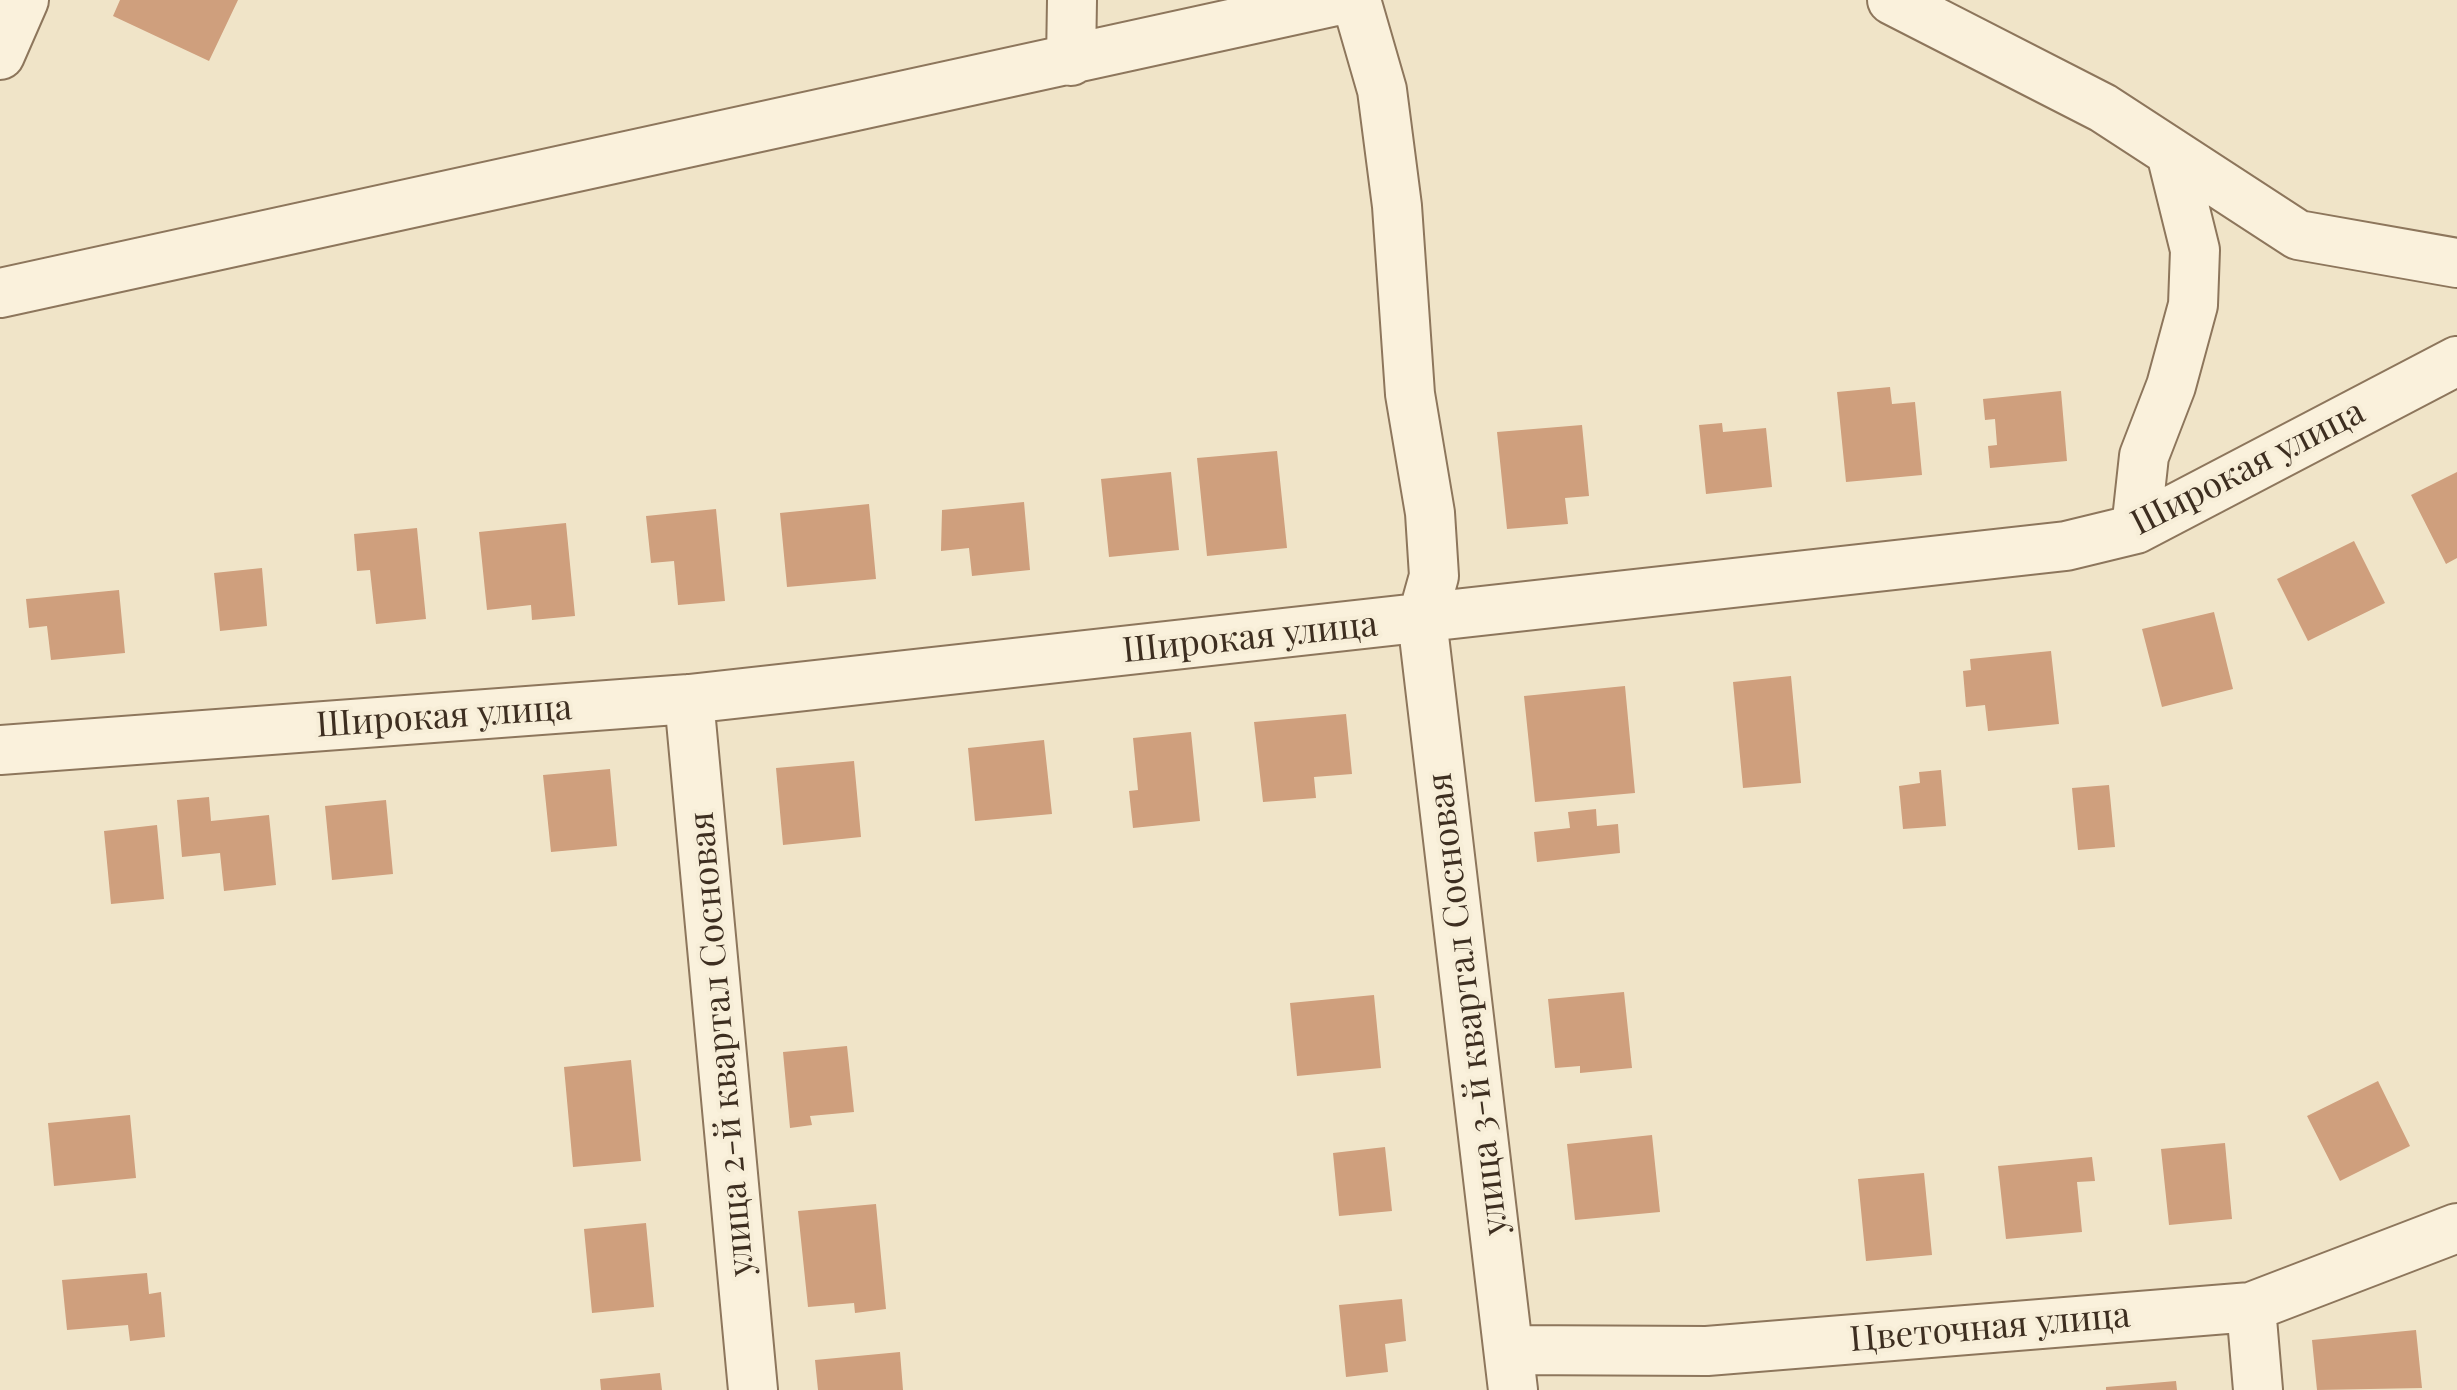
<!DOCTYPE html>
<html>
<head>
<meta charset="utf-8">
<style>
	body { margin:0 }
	canvas { display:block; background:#f0e4c8 }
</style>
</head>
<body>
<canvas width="2457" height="1390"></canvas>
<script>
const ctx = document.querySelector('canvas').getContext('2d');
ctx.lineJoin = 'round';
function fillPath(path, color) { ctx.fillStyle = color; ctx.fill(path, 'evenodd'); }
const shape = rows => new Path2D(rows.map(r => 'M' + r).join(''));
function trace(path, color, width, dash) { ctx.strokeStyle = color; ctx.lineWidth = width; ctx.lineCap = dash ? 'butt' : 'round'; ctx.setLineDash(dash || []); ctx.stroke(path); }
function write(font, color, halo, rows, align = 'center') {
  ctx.font = font + ' "Playfair Display",serif'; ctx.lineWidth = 8; ctx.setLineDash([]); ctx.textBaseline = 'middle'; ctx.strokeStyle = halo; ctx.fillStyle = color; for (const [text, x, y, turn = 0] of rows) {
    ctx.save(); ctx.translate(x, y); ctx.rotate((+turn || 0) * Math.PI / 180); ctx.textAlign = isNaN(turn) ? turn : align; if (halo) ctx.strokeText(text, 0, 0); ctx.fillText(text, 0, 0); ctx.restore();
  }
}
fillPath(shape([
	[120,0,238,0,209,61,113,16],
	[1890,387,1892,404,1915,402,1922,475,1846,482,1837,392],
	[2061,391,2067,461,1990,468,1988,446,1997,445,1995,419,1985,420,1983,399],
	[1722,423,1723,432,1766,428,1772,487,1706,494,1699,425],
	[1582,425,1589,496,1565,498,1568,524,1507,529,1497,432],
	[1277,451,1287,548,1207,556,1197,458],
	[1171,472,1179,550,1109,557,1101,479],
	[2457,472,2457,558,2446,564,2411,495],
	[1024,502,1030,570,972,576,969,548,941,551,942,510],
	[869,504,876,579,787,587,780,513],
	[716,509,725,601,678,605,674,561,651,563,646,516],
	[566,523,575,616,532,620,531,605,487,610,479,532],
	[417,528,426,619,376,624,370,570,357,571,354,534],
	[2354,541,2385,603,2308,641,2277,579],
	[262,568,267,626,220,631,214,573],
	[119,590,125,653,51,660,47,626,29,628,26,599],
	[2214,612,2233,689,2162,707,2142,629],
	[2051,651,2059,724,1988,731,1985,705,1966,707,1963,671,1971,670,1970,659],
	[1791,676,1801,783,1743,788,1733,682],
	[1625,686,1635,793,1535,802,1524,696],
	[1346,714,1352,774,1314,777,1316,798,1263,802,1254,722],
	[1191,732,1200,821,1133,828,1129,791,1138,790,1133,738],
	[1044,740,1052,814,975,821,968,748],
	[854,761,861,837,783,845,776,768],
	[610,769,617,846,551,852,543,775],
	[1941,770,1946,826,1903,829,1899,786,1920,783,1919,772],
	[2109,785,2115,847,2078,850,2072,788],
	[209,797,211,821,269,815,276,885,224,891,220,853,182,857,177,800],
	[386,800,393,874,332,880,325,806],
	[1596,809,1597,826,1618,824,1620,853,1537,862,1534,832,1570,828,1568,812],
	[157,825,164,899,111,904,104,831],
	[1624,992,1632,1068,1580,1073,1580,1066,1555,1068,1548,999],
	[1374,995,1381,1068,1297,1076,1290,1003],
	[847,1046,854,1112,810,1116,812,1125,790,1128,783,1052],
	[631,1060,641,1161,573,1167,564,1067],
	[2378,1081,2410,1146,2340,1181,2307,1116],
	[130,1115,136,1178,54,1186,48,1123],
	[1652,1135,1660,1212,1575,1220,1567,1144],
	[2225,1143,2232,1219,2169,1225,2161,1149],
	[1385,1147,1392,1211,1339,1216,1333,1153],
	[2092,1157,2095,1181,2077,1182,2082,1232,2006,1239,1998,1166],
	[1924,1173,1932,1255,1866,1261,1858,1179],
	[876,1204,886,1309,855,1313,854,1303,808,1307,798,1211],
	[646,1223,654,1307,592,1313,584,1229],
	[147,1273,149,1294,161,1292,165,1337,130,1341,128,1325,67,1330,62,1280],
	[1402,1299,1406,1341,1385,1344,1388,1372,1346,1377,1339,1305],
	[2416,1330,2422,1388,2317,1390,2312,1340],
	[900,1352,903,1390,818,1390,815,1360],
	[660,1373,662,1390,601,1390,600,1379],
	[2176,1381,2177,1390,2106,1390,2106,1387]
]), '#cf9f7d');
const street = shape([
	[1356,0,1382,90,1397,206,1410,394,1430,513,1434,576,1422,619,1513,1390],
	[1892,0,2103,108,2298,235,2457,263],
	[0,55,24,0],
	[1071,61,1072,0],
	[0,293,1340,0],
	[2136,529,2144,456,2171,386,2193,305,2195,250,2171,153],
	[689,699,753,1390],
	[0,750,689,699,2066,546,2136,529,2457,361],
	[2251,1307,2258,1390],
	[1509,1350,1707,1351,2251,1307,2457,1228]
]);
trace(street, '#8d765c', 52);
trace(street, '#faf1dc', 48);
write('35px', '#3d2e20', '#f7eed8', [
	["Широкая улица",2248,468,-27],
	["Широкая улица",1250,638,-6],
	["Широкая улица",444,717,-4],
	["улица 3-й квартал Сосновая",1468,1004,-97],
	["улица 2-й квартал Сосновая",722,1044,-95],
	["Цветочная улица",1990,1328,-5]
]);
</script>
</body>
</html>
